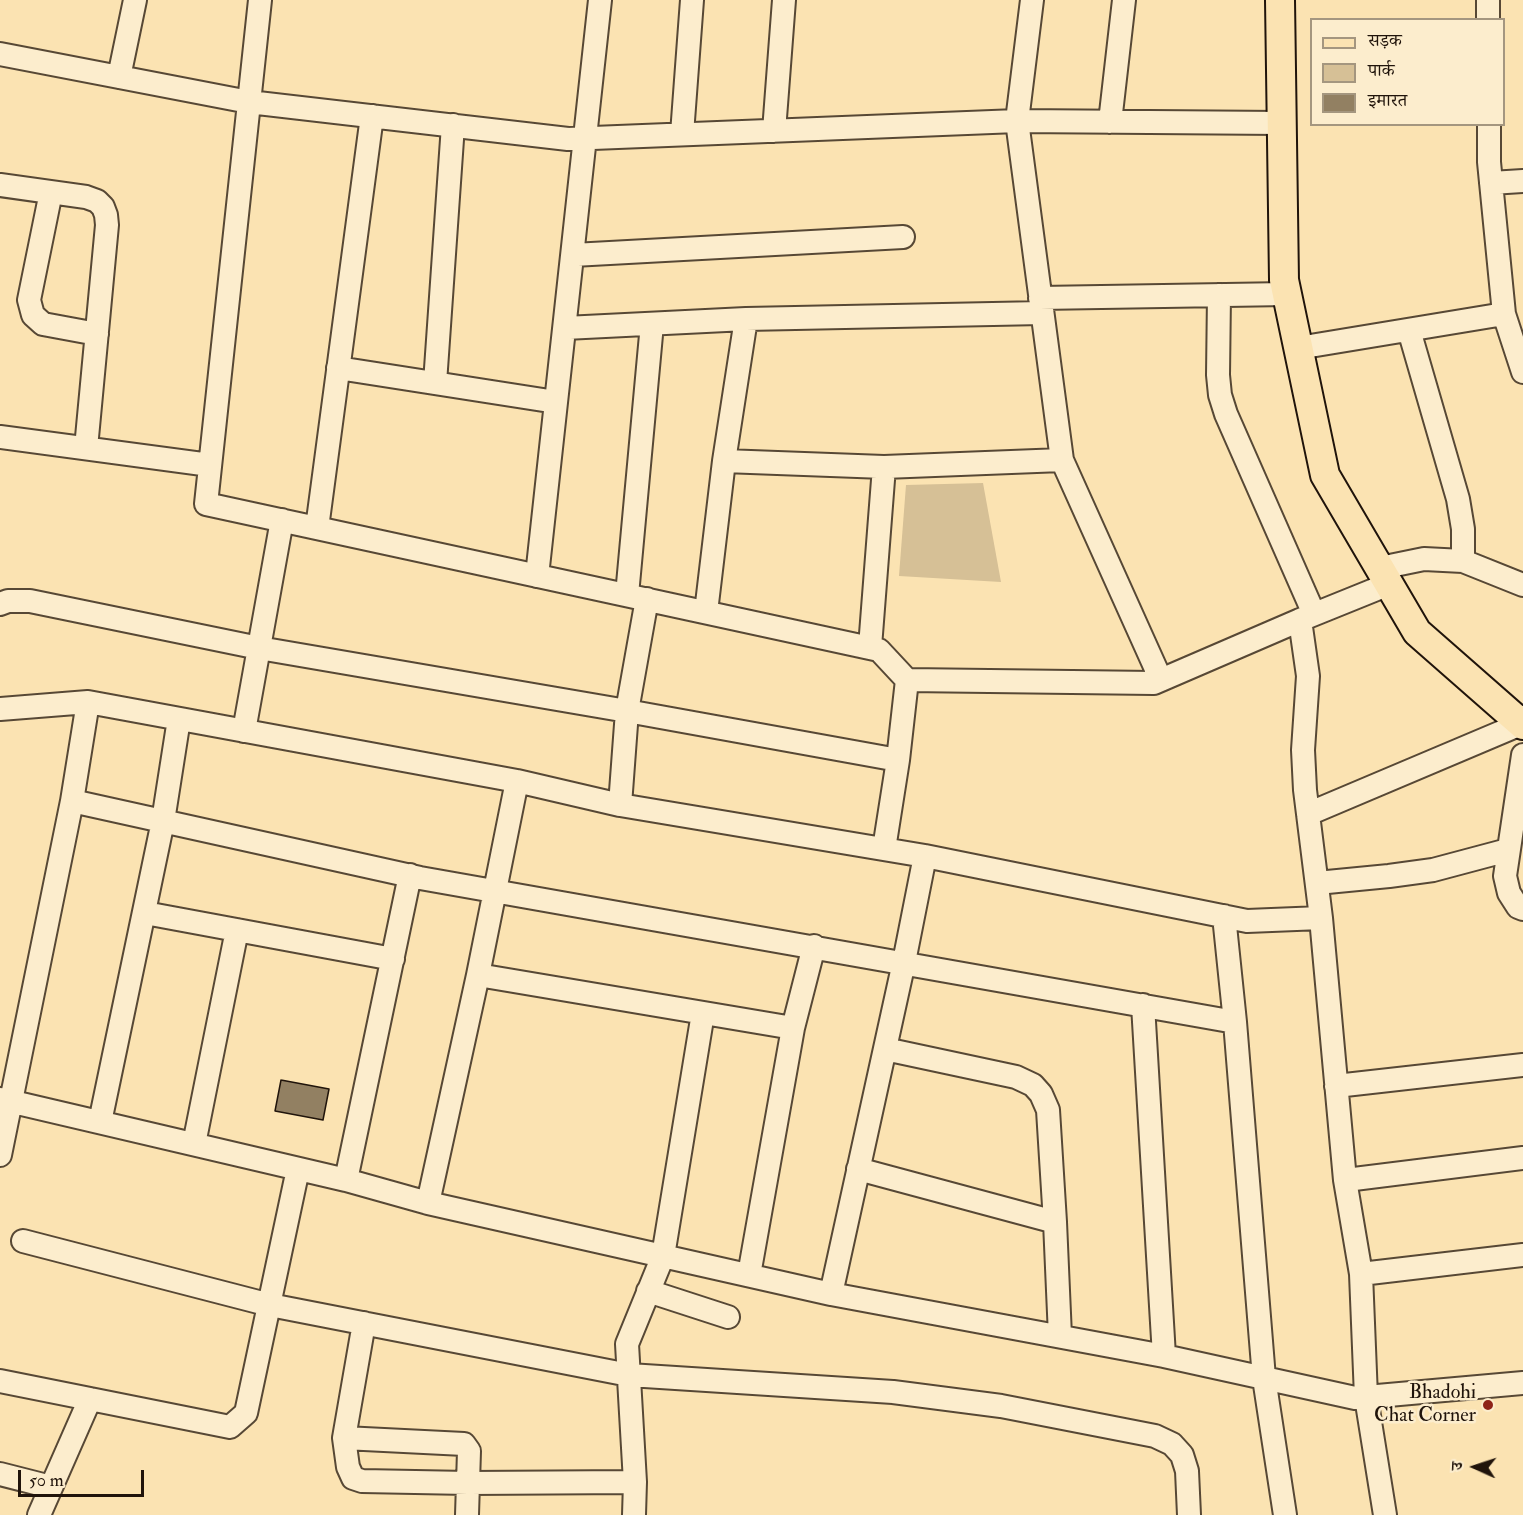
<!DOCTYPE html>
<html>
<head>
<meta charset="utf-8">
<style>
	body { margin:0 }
	#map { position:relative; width:1523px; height:1515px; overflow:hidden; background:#fbe3b2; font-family:"IM FELL Double Pica","Noto Serif Devanagari",serif }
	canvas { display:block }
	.legend { position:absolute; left:1310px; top:18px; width:195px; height:108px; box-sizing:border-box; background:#fcedcd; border:2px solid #a4967f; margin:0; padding:8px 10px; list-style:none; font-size:18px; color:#20140b }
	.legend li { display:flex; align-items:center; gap:12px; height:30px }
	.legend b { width:30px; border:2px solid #a4967f }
	.north { position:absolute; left:1445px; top:1437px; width:60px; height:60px; -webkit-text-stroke:4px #fcedcd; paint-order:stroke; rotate:273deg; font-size:16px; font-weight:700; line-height:24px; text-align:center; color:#20140b }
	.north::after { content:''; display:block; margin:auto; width:21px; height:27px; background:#20140b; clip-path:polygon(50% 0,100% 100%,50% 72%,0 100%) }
	.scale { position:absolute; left:18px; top:1470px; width:126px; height:27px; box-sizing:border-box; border:3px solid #20140b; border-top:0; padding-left:8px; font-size:18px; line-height:21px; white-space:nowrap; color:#20140b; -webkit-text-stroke:4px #fcedcd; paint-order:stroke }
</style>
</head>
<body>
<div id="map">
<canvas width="1523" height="1515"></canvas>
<ul class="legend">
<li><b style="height:8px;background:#fbe3b2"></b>सड़क</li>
<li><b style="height:16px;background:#d6c096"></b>पार्क</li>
<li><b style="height:16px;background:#928062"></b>इमारत</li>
</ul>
<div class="north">उ</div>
<div class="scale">50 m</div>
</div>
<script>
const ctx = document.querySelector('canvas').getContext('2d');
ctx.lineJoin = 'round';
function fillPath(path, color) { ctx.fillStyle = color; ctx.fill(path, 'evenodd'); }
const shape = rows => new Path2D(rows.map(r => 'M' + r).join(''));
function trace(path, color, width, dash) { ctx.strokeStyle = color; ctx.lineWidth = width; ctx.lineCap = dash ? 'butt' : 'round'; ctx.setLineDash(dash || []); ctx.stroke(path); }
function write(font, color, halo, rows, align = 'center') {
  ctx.font = font + ' "IM FELL Double Pica",serif'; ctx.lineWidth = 5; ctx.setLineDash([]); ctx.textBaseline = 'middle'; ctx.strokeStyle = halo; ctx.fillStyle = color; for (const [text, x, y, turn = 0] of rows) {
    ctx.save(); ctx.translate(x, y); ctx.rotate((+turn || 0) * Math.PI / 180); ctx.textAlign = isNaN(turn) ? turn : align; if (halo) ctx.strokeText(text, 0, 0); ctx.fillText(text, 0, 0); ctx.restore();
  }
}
fillPath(shape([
	[983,483,1001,582,899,576,906,485]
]), '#d6c096');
const building = shape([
	[281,1080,329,1089,323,1120,275,1111,281,1080]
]);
fillPath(building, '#928062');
trace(building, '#20140b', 1.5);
const minor = shape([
	[260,0,206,504,879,650,907,680,1154,683,1300,620,1389,584],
	[1032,0,1017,121,1062,460,1161,680],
	[1488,0,1488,20],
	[0,54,249,102,568,139,1017,121,1282,123],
	[119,77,135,0],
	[1110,122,1124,0],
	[1489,124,1489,162,1504,314,1523,372],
	[774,131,784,0],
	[682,134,692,0],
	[1491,183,1523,181],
	[0,185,86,197,97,201,103,207,106,215,107,225,86,448],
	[51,192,29,300,33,315,43,324,97,334],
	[573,255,903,237],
	[1219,295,1218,375,1220,395,1226,414,1314,614],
	[1040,298,1287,294],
	[565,328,746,319,1042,313],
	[1409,330,1458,499,1463,529,1463,561],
	[1298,348,1504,314],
	[338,368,556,402],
	[435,383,453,125],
	[0,437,210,465],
	[724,461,884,467],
	[317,528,372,116],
	[1380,568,1424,559,1463,561,1523,585],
	[537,576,600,0],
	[627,595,652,324],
	[0,604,8,601,30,601,259,648,627,711,898,760,907,680],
	[706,612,724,461,746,319],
	[870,647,884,467,1062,460],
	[88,702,72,801,420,878,1235,1022],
	[0,709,88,702,517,781,620,805,925,856,1247,921,1321,918,1305,790,1303,750,1308,676,1300,620],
	[244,731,282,520],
	[1523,755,1505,876,1509,893,1518,907,1523,909],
	[620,805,627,711,647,599],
	[1308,814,1521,724,1523,717],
	[884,849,898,760],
	[1317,883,1389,876,1433,870,1508,850],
	[145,913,393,959],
	[1224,916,1235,1022,1264,1378,1285,1515],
	[1321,918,1345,1180,1361,1274,1366,1397,1385,1515],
	[478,975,793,1028],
	[1143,1005,1164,1356],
	[885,1049,1016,1077,1033,1085,1041,1094,1048,1110,1055,1222,1060,1336],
	[1336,1086,1523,1065],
	[0,1099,346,1180,428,1203,831,1294,1164,1356,1355,1398,1523,1383],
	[100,1122,163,821,179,719],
	[194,1144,237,930],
	[0,1155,72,801],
	[858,1169,1055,1222],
	[346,1180,410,875],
	[1346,1180,1523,1158],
	[428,1203,478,975,517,781],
	[23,1241,270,1305,629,1375,893,1392,1001,1406,1155,1436,1172,1444,1182,1455,1187,1471,1189,1515],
	[1361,1274,1523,1255],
	[749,1275,793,1028,814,946],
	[648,1291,728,1317],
	[831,1294,904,962,925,856],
	[364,1323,344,1438,348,1467,353,1478,362,1481,468,1483,635,1482],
	[0,1381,230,1427,246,1413,298,1169],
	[344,1438,464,1444,469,1451,467,1515],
	[0,1474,51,1487],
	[39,1515,90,1399],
	[634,1515,635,1482,627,1344,663,1256,703,1013]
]);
const major = shape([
	[1280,0,1284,280,1325,475,1417,632,1523,725]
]);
trace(minor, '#574835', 26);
trace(major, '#20140b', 32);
trace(minor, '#fcedcd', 22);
trace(major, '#fbe3b2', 28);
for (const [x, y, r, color] of [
	[1488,1405,6,"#8f2418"]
]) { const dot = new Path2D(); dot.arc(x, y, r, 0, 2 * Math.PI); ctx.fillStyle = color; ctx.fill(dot); trace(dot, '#fcedcd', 2); }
write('20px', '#20140b', '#fcedcd', [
	["Bhadohi",1476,1394],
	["Chat Corner",1476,1417]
], 'right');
</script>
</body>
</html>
